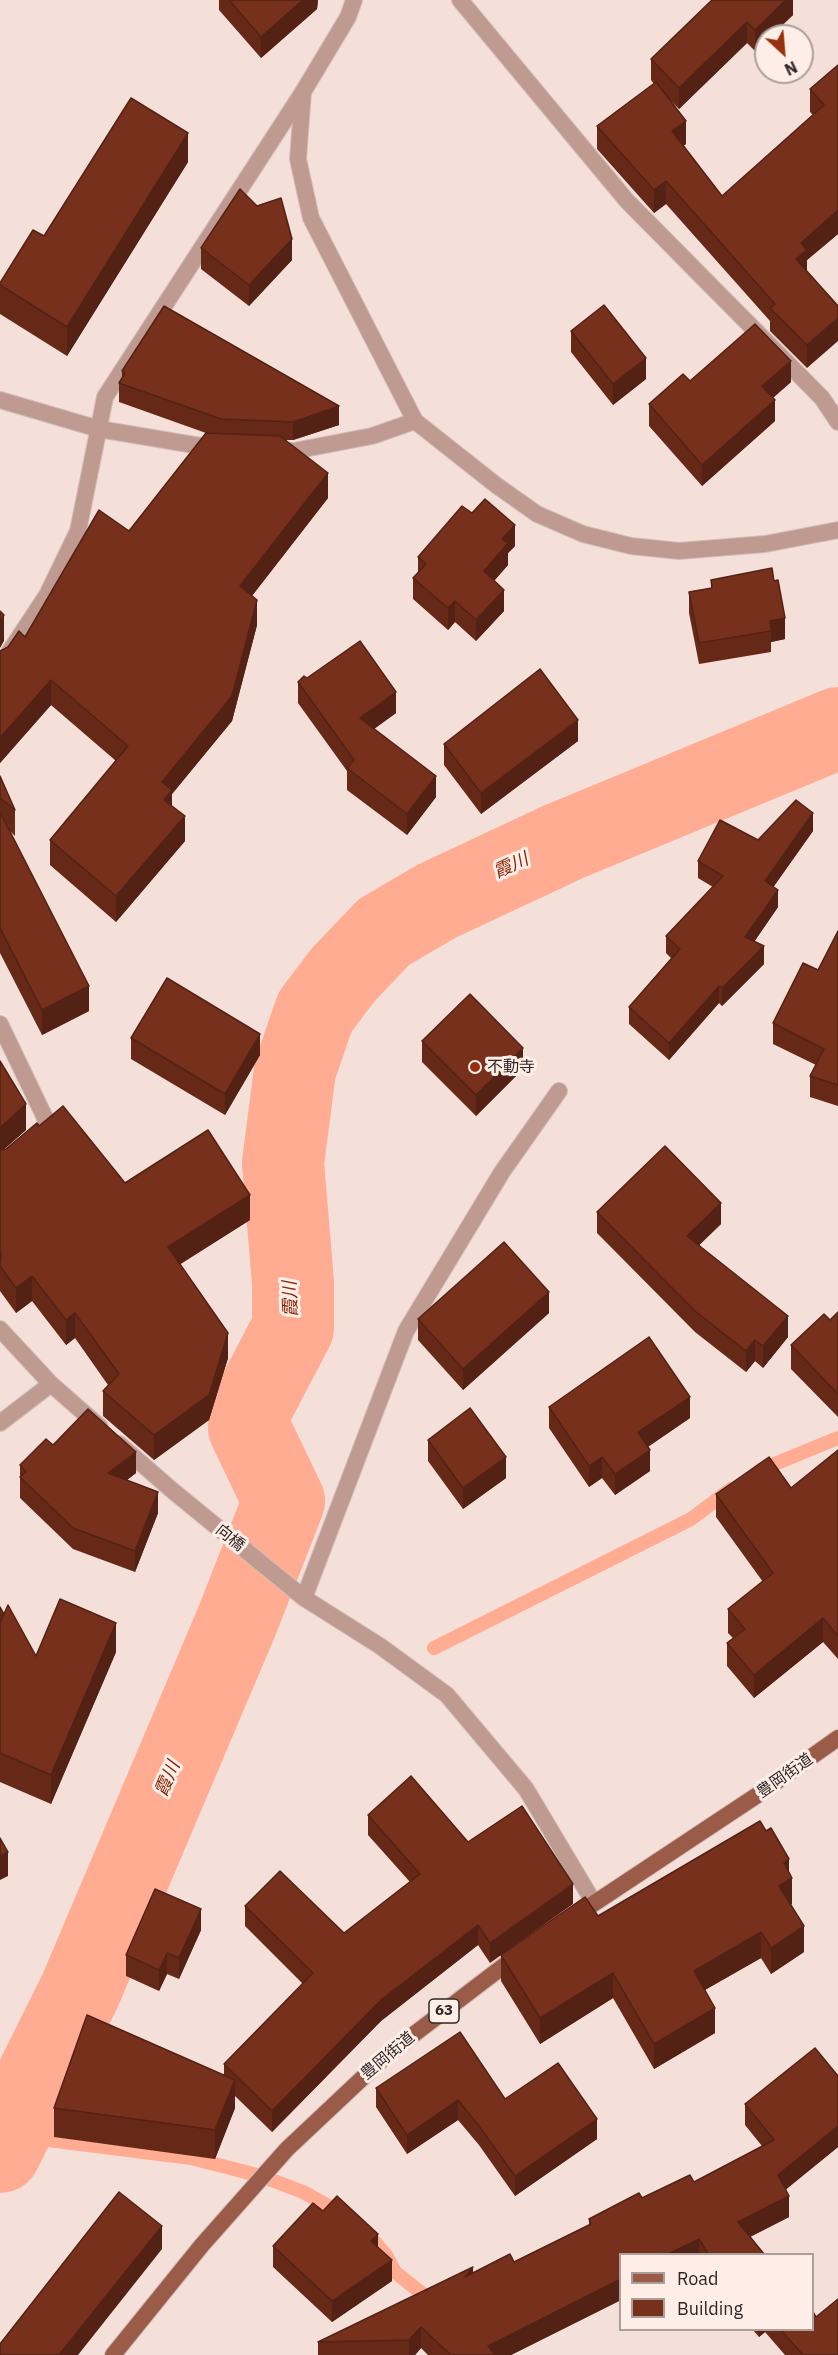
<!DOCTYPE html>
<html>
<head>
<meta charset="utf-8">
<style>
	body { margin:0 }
	#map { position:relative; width:838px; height:2355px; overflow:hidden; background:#f5dfd9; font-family:"IBM Plex Sans",sans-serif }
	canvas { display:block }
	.legend { position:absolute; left:619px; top:2253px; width:195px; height:78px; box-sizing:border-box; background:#ffeee8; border:2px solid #ac9e9a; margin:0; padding:8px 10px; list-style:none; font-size:18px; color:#2f2725 }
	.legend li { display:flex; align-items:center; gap:12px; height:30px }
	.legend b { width:30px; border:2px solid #ac9e9a }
	.north { position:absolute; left:754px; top:24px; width:60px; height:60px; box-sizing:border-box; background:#ffeee8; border:2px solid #ac9e9a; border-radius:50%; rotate:154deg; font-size:16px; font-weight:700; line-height:24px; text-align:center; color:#2f2725 }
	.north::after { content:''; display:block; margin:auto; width:21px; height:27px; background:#97300f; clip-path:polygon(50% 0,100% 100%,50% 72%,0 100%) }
</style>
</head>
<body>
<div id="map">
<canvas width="838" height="2355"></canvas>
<ul class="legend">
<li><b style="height:8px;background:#9a5b48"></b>Road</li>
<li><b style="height:16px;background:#77301c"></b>Building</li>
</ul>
<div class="north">N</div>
</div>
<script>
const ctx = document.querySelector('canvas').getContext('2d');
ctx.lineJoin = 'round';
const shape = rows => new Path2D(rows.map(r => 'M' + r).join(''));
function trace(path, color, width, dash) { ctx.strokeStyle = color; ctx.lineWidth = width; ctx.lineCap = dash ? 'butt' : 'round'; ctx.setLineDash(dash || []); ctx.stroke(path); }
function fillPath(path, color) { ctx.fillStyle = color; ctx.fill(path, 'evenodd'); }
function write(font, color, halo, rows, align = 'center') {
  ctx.font = font + ' "IBM Plex Sans","Noto Sans JP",sans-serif'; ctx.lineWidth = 6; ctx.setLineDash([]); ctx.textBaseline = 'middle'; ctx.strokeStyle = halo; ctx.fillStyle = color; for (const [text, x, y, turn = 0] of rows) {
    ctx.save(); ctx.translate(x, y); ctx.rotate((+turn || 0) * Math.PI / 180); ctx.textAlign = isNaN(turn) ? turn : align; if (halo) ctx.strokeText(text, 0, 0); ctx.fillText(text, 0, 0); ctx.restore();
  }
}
trace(shape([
	[760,1470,838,1438],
	[434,1648,691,1519,731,1489],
	[8,2135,191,2158,261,2176,303,2192,343,2214],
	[367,2233,386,2255,395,2272,434,2303]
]), '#ffac93', 14);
trace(shape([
	[0,2152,80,1991,237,1621,284,1501,249,1428,250,1410,293,1328,293,1283,283,1163,295,1070,315,1012,343,975,384,932,437,901,563,842,838,728]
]), '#ffac93', 82);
const minor = shape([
	[460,0,627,201,822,398,838,422],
	[0,400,99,429,218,449],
	[277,451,294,451,372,436,415,421],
	[0,666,47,595,78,531,105,397,303,92],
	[0,1024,48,1124,35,1135],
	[0,1329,51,1384,100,1427],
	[0,1423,51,1384],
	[119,1444,173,1491,304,1598,380,1646,447,1695,526,1789,594,1903],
	[304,1598,406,1331,502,1172,559,1091]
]);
const tertiary = shape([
	[354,0,348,17,303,92,298,159,311,218,415,421,496,485,537,514,583,534,631,546,679,551,765,544,838,530]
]);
const primary = shape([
	[572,1918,759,1794,838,1738],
	[113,2355,202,2245,287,2149,388,2054,518,1955]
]);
trace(minor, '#d1beb9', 18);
trace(tertiary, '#d1beb9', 18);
trace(primary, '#d1beb9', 18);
trace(minor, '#bf9a90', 16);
trace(tertiary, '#bf9a90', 16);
trace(primary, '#9a5b48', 16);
fillPath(shape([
	[219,0,318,0,317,9,261,58,219,10],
	[793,0,793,15,771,36,766,36,766,41,755,51,747,43,679,109,668,98,686,144,683,146,722,196,813,115,810,112,810,89,838,65,838,234,807,260,807,368,770,331,770,321,666,204,654,213,597,149,597,126,654,84,651,80,651,59],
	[188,162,67,356,0,314,0,283],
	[257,206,292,260,249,306,201,269,201,248],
	[571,331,646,379,613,405,571,352],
	[122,371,339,425,293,440,286,440,328,498,252,596,257,625,232,721,172,794,172,806,185,841,116,922,50,865,50,840,116,761,51,705,0,763,0,651,25,637,129,531,206,433,119,402,119,383,122,378],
	[791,382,773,398,775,421,702,486,649,426,649,404],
	[515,546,508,553,508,565,494,581,504,611,476,641,455,622,448,630,413,599,413,578,418,573,418,557],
	[711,580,785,639,771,642,771,652,699,664,689,613,689,592,711,588],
	[307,678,396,713,374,729,436,797,407,835,347,790,347,771,298,703,298,682],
	[578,741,481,814,444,765,444,744],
	[0,776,15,810,15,836,10,831,89,1011,42,1035,0,953],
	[813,831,773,887,778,907,754,942,764,964,722,1006,719,1003,669,1060,629,1024,629,1007,671,958,666,953,666,936,713,887,698,878,698,861,758,840],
	[838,931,838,1106,810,1097,810,1076,816,1065,773,1044,773,1023,818,970],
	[131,1038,260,1055,225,1115,131,1059],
	[422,1041,523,1069,476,1116,422,1062],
	[0,1061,26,1130,4,1149,6,1149,39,1126,125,1183,250,1220,180,1264,228,1358,209,1420,154,1460,103,1416,103,1391,108,1385,75,1338,66,1345,32,1301,16,1313,0,1291],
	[597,1212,721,1224,699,1245,788,1337,763,1368,755,1361,746,1372,695,1332,597,1233],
	[838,1312,838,1417,791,1369,791,1345,830,1320],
	[549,1313,463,1390,418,1340,418,1319],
	[549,1407,690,1418,648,1447,650,1471,615,1495,602,1478,589,1487,549,1428],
	[428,1440,506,1478,463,1509,428,1461],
	[53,1445,136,1473,127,1480,158,1513,135,1572,73,1549,20,1498,20,1465],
	[838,1450,838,1659,823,1642,754,1698,727,1666,727,1643,733,1638,728,1633,728,1609,763,1582,716,1517,716,1494,791,1488],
	[0,1607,4,1614,36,1656,116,1652,51,1804,0,1782],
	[522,1806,490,1963,478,1945,381,2021,272,2132,235,2096,235,2108,215,2159,54,2137,54,2108,224,2074,224,2064,303,1984,245,1926,245,1906,344,1933,410,1882,368,1835,368,1815,468,1842],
	[789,1873,792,1904,790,1905,804,1952,771,1974,761,1958,705,1990,715,2033,654,2069,613,1998,540,2044,501,1981,501,1955,598,1916],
	[201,1930,179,1979,167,1974,159,1991,126,1976,126,1955],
	[838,2076,838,2147,786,2189,789,2217,750,2237,764,2254,621,2254,621,2300,511,2355,428,2355,421,2348,415,2355,318,2355,318,2342,473,2273,514,2262,589,2226,589,2219,642,2198,694,2182,762,2146,745,2125,745,2104],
	[376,2088,505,2099,597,2139,515,2196,479,2145,458,2120,407,2154,376,2107],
	[323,2211,378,2247,392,2281,332,2322,273,2267,273,2246],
	[816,2317,838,2355,785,2355,765,2332,759,2337,753,2330,813,2330]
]), '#662918');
fillPath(shape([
	[303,0,318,0,317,9,261,58,261,37],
	[786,0,793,0,793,15,771,36,766,36,766,41,755,51,755,30],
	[747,22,747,43,679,109,679,88],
	[686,121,686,144,672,154,672,131],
	[188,133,188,162,67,356,67,327],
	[666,181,666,204,654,213,654,190],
	[838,210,838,234,807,260,807,273,796,259,801,243],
	[292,239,292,260,249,306,249,285],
	[838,318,838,341,807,368,807,345],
	[646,358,646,379,613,405,613,384],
	[791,361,791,382,762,407,762,386],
	[775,400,775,421,702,486,702,465],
	[339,406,339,425,293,440,293,422],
	[328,473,328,498,240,611,240,586],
	[515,525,515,546,508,553,508,565,484,592,484,571,502,539],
	[504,590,504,611,476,641,476,620],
	[257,600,257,625,232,721,172,794,172,815,164,825,162,782],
	[455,601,455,622,448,630,448,608],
	[4,615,4,641,0,648,0,623],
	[785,618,785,639,771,642,771,631,770,621],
	[51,680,51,705,0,763,0,738],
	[396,692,396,713,360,739,360,718],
	[578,720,578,741,481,814,481,793],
	[436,776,436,797,407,835,407,814],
	[813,813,813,831,765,899,765,881],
	[185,816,185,841,116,922,116,896],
	[778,890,778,907,745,955,745,937],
	[764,946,764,964,722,1006,722,988],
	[89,986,89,1011,42,1035,42,1010],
	[719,986,719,1003,669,1060,669,1043],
	[260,1034,260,1055,225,1115,225,1094],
	[523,1048,523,1069,476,1116,476,1095],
	[26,1104,26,1130,0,1153,0,1128],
	[250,1195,250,1220,168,1272,168,1247],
	[721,1203,721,1224,687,1257,687,1236],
	[32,1276,32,1301,16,1313,16,1288],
	[549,1292,549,1313,463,1390,463,1369],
	[75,1313,75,1338,66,1345,66,1320],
	[788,1316,788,1337,763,1368,763,1346],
	[228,1333,228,1358,209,1420,154,1460,154,1435],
	[755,1340,755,1361,746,1372,746,1351],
	[690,1397,690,1418,638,1453,638,1432],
	[650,1450,650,1471,615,1495,615,1474],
	[136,1452,136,1473,108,1494,108,1473],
	[506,1457,506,1478,463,1509,463,1488],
	[602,1457,602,1478,589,1487,589,1466],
	[158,1492,158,1513,135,1572,135,1551],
	[823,1618,823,1642,754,1698,754,1675],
	[116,1623,116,1652,51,1804,51,1775],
	[8,1852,8,1876,0,1880,0,1856],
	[789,1859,789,1880,792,1878,792,1904,779,1912,779,1886,784,1863],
	[573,1884,573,1904,490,1963,490,1943],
	[201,1909,201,1930,179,1979,179,1958],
	[478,1925,478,1945,381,2021,272,2132,272,2111,381,2000],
	[804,1926,804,1952,771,1974,771,1948],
	[761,1932,761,1958,694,1996,694,1971],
	[167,1953,167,1974,159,1991,159,1970],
	[613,1973,613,1998,540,2044,540,2018],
	[715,2008,715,2033,654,2069,654,2044],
	[235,2080,235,2108,215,2159,215,2130],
	[458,2100,458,2120,407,2154,407,2135],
	[597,2119,597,2139,515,2196,515,2176],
	[838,2126,838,2147,778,2196,778,2175],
	[789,2196,789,2217,738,2243,738,2222],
	[162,2226,162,2249,78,2355,59,2355],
	[378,2234,378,2255,371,2241],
	[699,2239,699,2254,668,2254],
	[392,2260,392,2281,332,2322,332,2301],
	[473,2267,473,2288,465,2277],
	[621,2279,621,2300,511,2355,488,2355,488,2346],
	[421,2327,421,2348,415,2355,409,2355,409,2340],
	[759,2330,765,2330,765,2332,759,2337]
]), '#532214');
const building = shape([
	[229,0,303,0,261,37,229,0],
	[712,0,786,0,755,30,747,22,679,88,651,59,712,0],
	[838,65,838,210,801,243,807,250,796,259,838,306,838,318,807,345,770,308,775,304,666,181,654,190,597,126,656,82,686,121,672,131,722,196,824,105,810,89,838,65],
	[131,98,188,133,67,327,0,285,0,283,33,230,44,236,131,98],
	[240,189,257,206,281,198,292,239,249,285,201,248,240,189],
	[604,305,646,358,613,384,571,331,604,305],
	[164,306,339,406,293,422,221,419,119,383,125,373,122,371,164,306],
	[755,324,791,361,762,386,775,400,702,465,649,404,683,374,690,381,755,324],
	[206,433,280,436,328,473,240,586,257,600,232,696,162,782,172,790,164,800,185,816,116,896,50,840,128,746,51,680,0,738,0,651,8,647,19,631,25,637,99,510,129,531,206,433],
	[485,499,515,525,502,539,508,543,484,571,504,590,476,620,455,601,448,608,413,578,426,564,418,557,462,506,472,513,485,499],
	[772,568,774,581,778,580,785,618,770,621,771,631,699,643,689,592,712,588,711,580,772,568],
	[0,611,4,615,0,623,0,611],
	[360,641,396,692,360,718,436,776,407,814,347,768,354,760,298,682,304,676,307,678,360,641],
	[540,669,578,720,481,793,444,744,540,669],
	[0,776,15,810,0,798,0,776],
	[796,800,813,813,765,881,778,890,745,937,764,946,722,988,719,986,669,1043,629,1007,680,949,666,936,723,876,698,861,720,820,758,840,796,800],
	[0,812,89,986,42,1010,0,928,0,812],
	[838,931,838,1085,810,1076,824,1049,773,1023,803,963,818,970,838,931],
	[167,978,260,1034,225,1094,131,1038,167,978],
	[470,994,523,1048,476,1095,422,1041,470,994],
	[0,1061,26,1104,0,1128,0,1061],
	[63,1106,125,1183,208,1130,250,1195,168,1247,228,1333,209,1395,154,1435,103,1391,119,1374,75,1313,66,1320,32,1276,16,1288,0,1266,1,1253,0,1252,0,1150,6,1149,37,1123,39,1126,63,1106],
	[665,1146,721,1203,687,1236,788,1316,763,1346,755,1340,746,1351,695,1311,597,1212,665,1146],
	[504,1242,549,1292,463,1369,418,1319,504,1242],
	[838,1312,838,1394,791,1345,824,1314,830,1320,838,1312],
	[649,1337,690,1397,638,1432,650,1450,615,1474,602,1457,589,1466,549,1407,649,1337],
	[470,1408,506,1457,463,1488,428,1440,470,1408],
	[88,1409,136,1452,108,1473,158,1492,135,1551,73,1528,20,1477,26,1472,20,1465,46,1439,53,1445,88,1409],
	[838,1450,838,1636,823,1618,754,1675,727,1643,745,1629,728,1609,773,1573,716,1494,769,1457,791,1488,838,1450],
	[60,1599,116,1623,51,1775,0,1753,0,1623,8,1605,36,1656,60,1599],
	[0,1607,4,1614,0,1616,0,1607],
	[411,1776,468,1842,522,1806,573,1884,490,1943,478,1925,381,2000,272,2111,224,2064,313,1973,245,1906,280,1871,344,1933,420,1874,368,1815,411,1776],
	[760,1821,766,1831,771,1828,789,1859,784,1863,792,1878,779,1886,804,1926,771,1948,761,1932,694,1971,715,2008,654,2044,613,1973,540,2018,501,1955,585,1897,598,1916,760,1821],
	[0,1838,8,1852,0,1856,0,1838],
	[155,1889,201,1909,179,1958,167,1953,159,1970,126,1955,155,1889],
	[87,2015,235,2080,215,2130,54,2108,87,2015],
	[460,2032,505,2099,558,2063,597,2119,515,2176,479,2126,458,2100,407,2135,376,2088,460,2032],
	[815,2048,838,2076,838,2126,778,2175,789,2196,738,2222,764,2254,708,2254,699,2239,668,2254,621,2254,621,2279,488,2346,495,2355,451,2355,421,2327,409,2340,318,2342,473,2267,465,2277,510,2254,514,2262,591,2224,589,2219,639,2193,642,2198,690,2175,694,2182,774,2140,745,2104,815,2048],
	[119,2192,162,2226,59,2355,0,2355,0,2344,119,2192],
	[337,2196,378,2234,371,2241,392,2260,332,2301,273,2246,313,2203,323,2211,337,2196],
	[838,2299,838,2355,803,2355,781,2330,813,2330,813,2312,816,2317,838,2299]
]);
fillPath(building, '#77301c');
trace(building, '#532214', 1.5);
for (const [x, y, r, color] of [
	[475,1067,6,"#97300f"]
]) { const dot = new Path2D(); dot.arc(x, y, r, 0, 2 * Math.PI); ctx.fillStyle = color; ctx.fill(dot); trace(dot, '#ffeee8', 2); }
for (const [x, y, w] of [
	[444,2011,30]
]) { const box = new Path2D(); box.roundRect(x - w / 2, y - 12, w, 24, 4.5); ctx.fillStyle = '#ffeee8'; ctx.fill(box); trace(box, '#2f2725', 1.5); }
write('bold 15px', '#2f2725', null, [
	["63",444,2011]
]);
write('16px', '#2f2725', '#ffeee8', [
	["不動寺",487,1067]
], 'left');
write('16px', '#2f2725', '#ffeee8', [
	["向橋",230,1538,39],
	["豊岡街道",785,1776,-35],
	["豊岡街道",388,2056,-40]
]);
write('italic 18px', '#842504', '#ffeee8', [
	["霞川",511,866,-25],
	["霞川",291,1299,-93],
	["霞川",168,1779,-67]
]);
</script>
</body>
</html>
